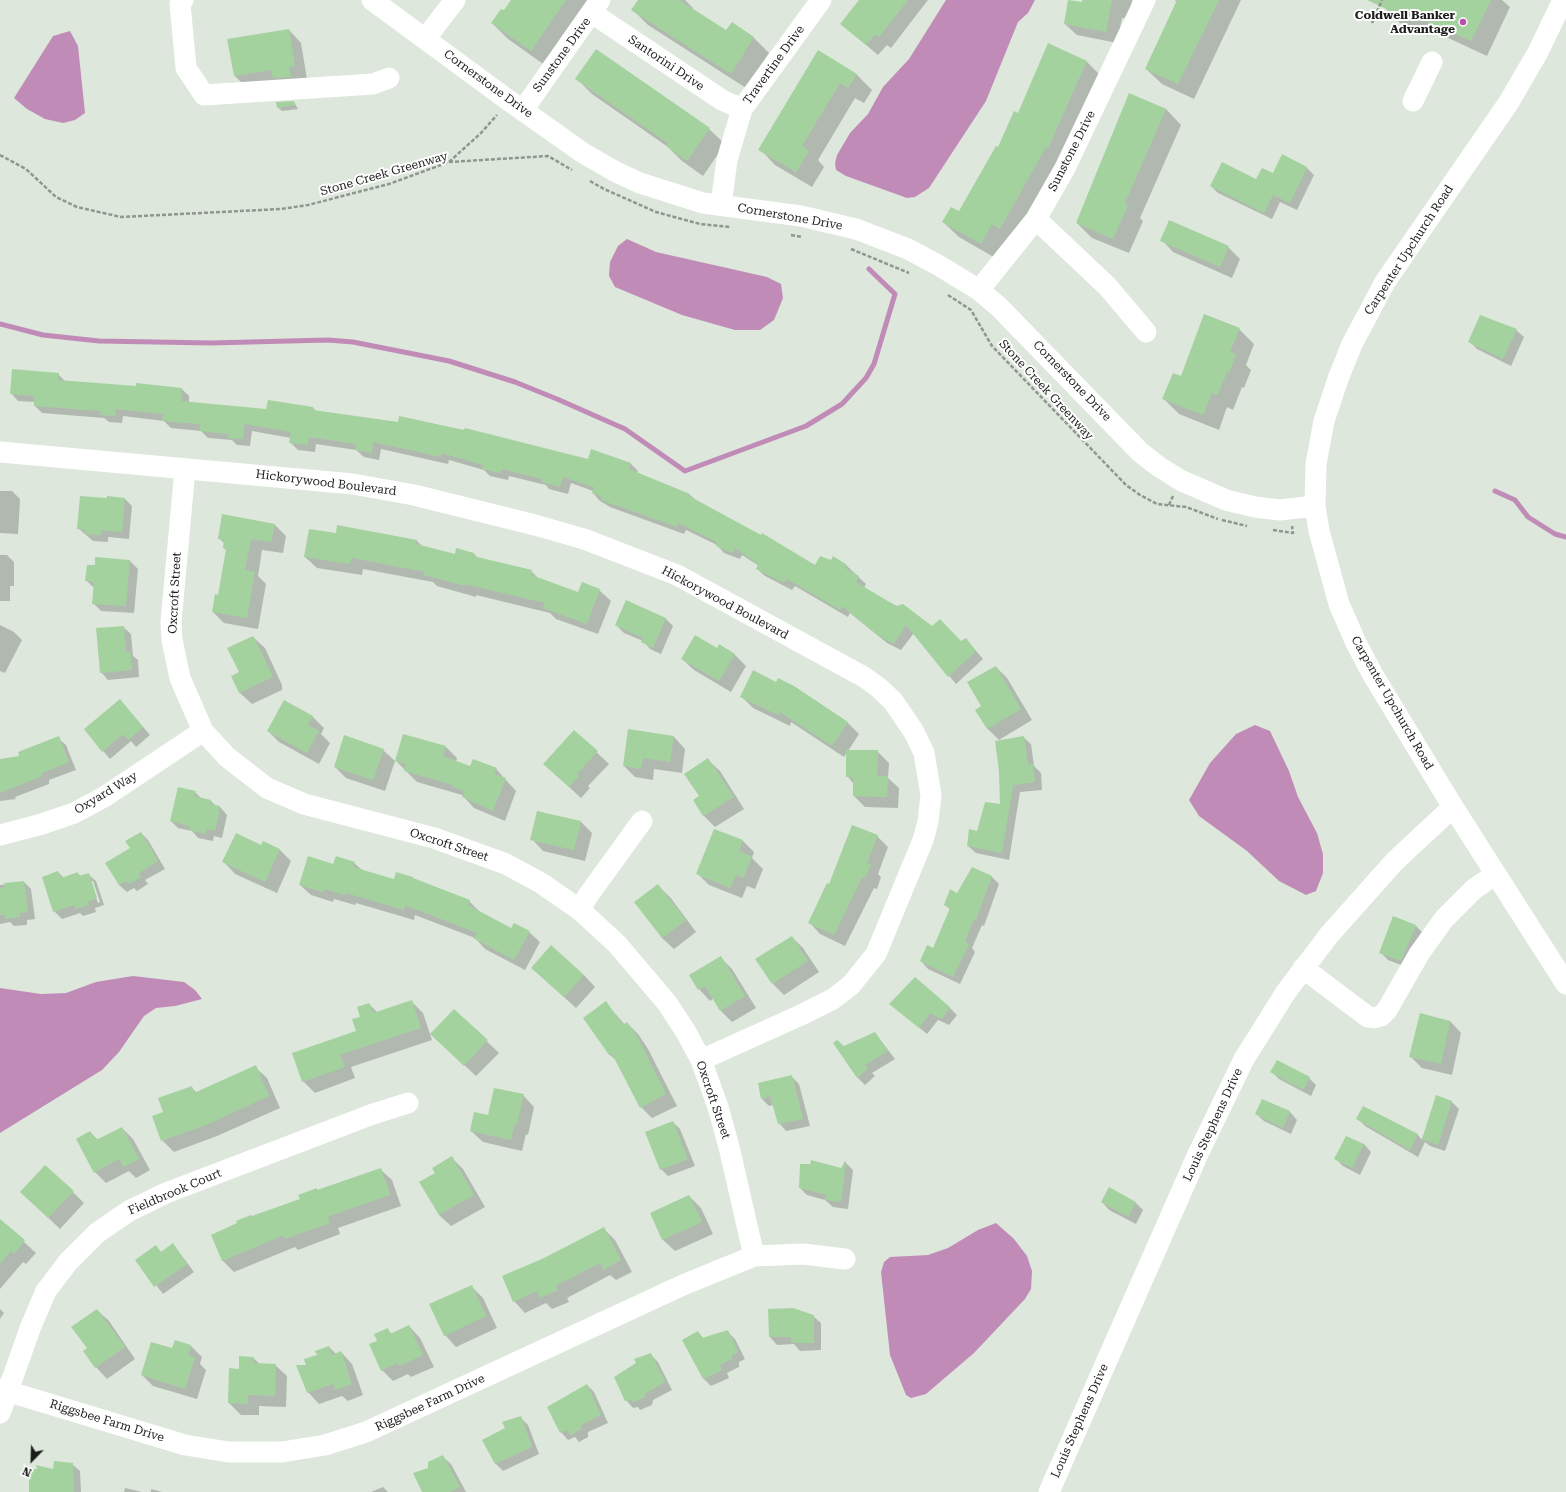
<!DOCTYPE html>
<html>
<head>
<meta charset="utf-8">
<style>
	body { margin:0 }
	#map { position:relative; width:1566px; height:1492px; overflow:hidden; background:#dde7dc; font-family:"Roboto Serif",serif }
	canvas { display:block }
	.north { position:absolute; left:12px; top:1440px; width:40px; height:40px; -webkit-text-stroke:3px #fff; paint-order:stroke; rotate:203deg; font-size:11px; font-weight:700; line-height:16px; text-align:center; color:#1b1e1a }
	.north::after { content:''; display:block; margin:auto; width:14px; height:18px; background:#1b1e1a; clip-path:polygon(50% 0,100% 100%,50% 72%,0 100%) }
</style>
</head>
<body>
<div id="map">
<canvas width="1566" height="1492"></canvas>
<div class="north">N</div>
</div>
<script>
const ctx = document.querySelector('canvas').getContext('2d');
ctx.lineJoin = 'round';
function fillPath(path, color) { ctx.fillStyle = color; ctx.fill(path, 'evenodd'); }
const shape = rows => new Path2D(rows.map(r => 'M' + r).join(''));
function trace(path, color, width, dash) { ctx.strokeStyle = color; ctx.lineWidth = width; ctx.lineCap = dash ? 'butt' : 'round'; ctx.setLineDash(dash || []); ctx.stroke(path); }
function write(font, color, halo, rows, align = 'center') {
  ctx.font = font + ' "Roboto Serif",serif'; ctx.lineWidth = 4; ctx.setLineDash([]); ctx.textBaseline = 'middle'; ctx.strokeStyle = halo; ctx.fillStyle = color; for (const [text, x, y, turn = 0] of rows) {
    ctx.save(); ctx.translate(x, y); ctx.rotate((+turn || 0) * Math.PI / 180); ctx.textAlign = isNaN(turn) ? turn : align; if (halo) ctx.strokeText(text, 0, 0); ctx.fillText(text, 0, 0); ctx.restore();
  }
}
fillPath(shape([
	[946,0,1035,0,1028,13,1018,22,986,101,929,188,915,197,907,198,846,176,836,170,835,163,837,155,850,133,868,114,883,87,909,59],
	[70,31,78,46,85,113,75,120,63,123,45,119,27,109,14,98,53,36],
	[627,239,656,252,767,277,781,284,783,298,774,320,760,330,735,330,682,315,615,287,609,276,610,262,618,246],
	[1255,725,1270,731,1289,771,1298,797,1317,833,1323,854,1323,873,1316,891,1306,895,1279,881,1247,851,1199,816,1189,800,1210,763,1236,734],
	[133,976,184,982,195,990,202,999,175,1006,156,1008,144,1016,119,1052,102,1070,0,1133,0,988,41,994,66,993,96,982],
	[996,1223,1014,1239,1027,1256,1032,1271,1031,1289,1025,1299,974,1353,926,1394,911,1398,906,1395,890,1355,881,1272,884,1262,890,1257,928,1255,948,1248,978,1230]
]), '#c08cb7');
fillPath(shape([
	[512,0,592,0,546,66,508,39,492,23,504,12],
	[639,0,685,0,693,8,692,10,727,32,753,37,769,53,746,88,648,25,633,10],
	[860,0,928,0,891,48,887,45,878,55,841,24],
	[1083,0,1132,0,1129,19,1122,18,1117,43,1077,35,1065,24,1082,3],
	[1175,0,1241,0,1194,99,1162,84,1146,69,1177,3],
	[1388,0,1502,0,1510,7,1487,56,1431,30,1428,36,1400,23,1385,8],
	[289,30,301,43,307,79,247,88,234,75],
	[596,51,709,129,725,144,703,176,682,161,668,147,592,94,577,79],
	[818,52,856,74,872,90,864,103,855,98,818,160,824,167,812,187,775,165,760,149],
	[1086,61,1102,77,1015,244,997,259,959,237,943,222,959,213,1019,114],
	[1130,94,1166,109,1181,125,1140,218,1143,221,1129,253,1092,238,1077,223],
	[294,102,298,109,282,111,278,108],
	[1283,156,1307,168,1314,175,1297,210,1280,202,1272,219,1218,193,1211,186,1257,180,1273,174],
	[1162,240,1228,247,1240,259,1232,278,1173,252],
	[1239,329,1254,344,1246,365,1251,370,1244,388,1242,387,1233,410,1227,407,1219,430,1179,414,1164,399,1181,377],
	[1516,330,1524,337,1511,366,1477,349,1469,341],
	[58,374,66,382,182,389,189,396,189,403,267,410,313,408,316,411,588,460,631,464,638,471,637,473,690,495,696,500,815,566,846,565,866,584,864,588,961,642,966,639,983,659,956,684,914,633,901,650,887,643,850,613,848,617,795,586,792,590,765,576,757,569,759,566,742,555,740,559,724,553,717,545,686,530,684,534,610,507,600,501,593,493,593,491,571,483,568,494,549,489,546,485,509,476,508,480,490,476,484,470,449,460,448,464,381,449,379,460,364,457,356,450,316,444,315,452,298,450,290,442,291,438,252,431,250,446,237,445,232,440,208,438,201,431,171,428,164,421,123,416,122,423,109,422,104,418,42,413,35,406,35,402,18,401,11,393],
	[0,491,12,491,20,499,18,534,0,533],
	[108,497,125,499,132,506,129,539,108,537,108,542,93,541,78,528,108,500],
	[274,524,286,536,283,553,262,550,258,576,266,584,258,629,224,623,213,612,219,596,227,551,224,548,225,544,219,538],
	[336,534,417,541,422,546,455,556,473,553,478,558,531,571,539,579,579,593,599,590,611,601,598,634,556,619,550,613,476,595,476,597,437,586,433,582,363,569,362,575,317,568,305,557],
	[0,555,7,555,14,562,14,586,10,586,10,601,0,601],
	[96,558,130,561,138,569,134,613,101,611,93,603,94,588,86,580,96,566],
	[627,602,666,619,673,626,661,654,650,649,643,641,624,633,616,625],
	[0,625,14,632,22,640,5,673,0,671],
	[123,627,131,634,133,656,138,660,139,677,108,680,101,672],
	[253,637,265,648,282,685,282,690,252,704,240,693,232,676,240,673],
	[718,649,734,654,746,666,731,692,694,670,682,659],
	[996,667,1007,678,1032,720,999,740,987,728,983,707],
	[777,683,793,687,848,723,859,734,848,751,877,751,889,763,888,778,899,788,898,808,865,807,854,796,854,784,847,776,847,752,844,757,791,722,790,726,753,708,741,696],
	[284,701,313,717,324,728,321,734,330,743,319,764,279,742,268,731],
	[127,708,150,735,136,747,131,741,110,759,85,730],
	[629,730,674,737,685,749,682,773,654,769,653,780,635,777,624,766],
	[574,731,609,764,588,786,590,788,581,798,544,764],
	[1023,737,1031,744,1034,766,1041,773,1042,790,1020,792,1009,860,976,853,968,846,977,832,1001,805],
	[58,738,66,745,76,770,49,780,49,784,15,797,16,799,0,801,0,760,21,757],
	[446,747,457,758,456,762,471,767,496,769,516,791,505,821,474,808,462,795,417,782,396,761],
	[383,750,395,761,385,791,346,778,335,767],
	[708,760,720,771,744,809,715,827,704,816,694,800,700,796],
	[195,792,202,799,211,801,216,806,220,807,227,815,222,838,214,836,213,841,198,838,192,831,178,828,171,821],
	[580,821,592,833,585,861,543,851,532,839],
	[715,830,743,841,754,852,752,858,763,869,755,889,747,886,742,898,709,885,698,874],
	[141,833,148,840,165,869,145,880,148,884,137,891,134,888,127,892,119,885,131,849],
	[877,836,888,847,878,874,881,877,877,889,874,888,845,946,820,934,809,922,830,885],
	[263,842,280,850,291,861,277,893,235,874,224,862,261,846],
	[354,863,362,870,394,880,415,880,469,901,480,912,512,929,529,932,540,942,525,970,485,949,475,938,415,915,414,920,356,903,355,905,334,899,333,902,311,895,300,885,334,865],
	[58,872,64,878,78,874,81,876,88,874,96,881,104,905,95,908,96,912,83,916,80,913,62,919,54,911],
	[90,881,93,881,100,902,98,903],
	[991,876,999,884,984,926,982,925,972,948,975,952,960,984,928,969,921,961,934,950,951,910,945,905,958,894],
	[24,882,31,889,35,919,27,920,27,925,14,926,10,922,0,924,0,885],
	[658,886,670,897,696,932,674,949,662,938,636,902],
	[1416,926,1423,933,1409,968,1388,960,1380,952],
	[792,937,803,948,819,972,784,995,773,984],
	[721,958,732,969,756,1008,732,1022,721,1011,714,998,710,1001,699,989],
	[584,975,595,987,576,1008,544,979],
	[412,1002,423,1013,432,1040,351,1067,355,1078,315,1093,303,1081,357,1031,362,1017,369,1004,378,1013],
	[606,1003,625,1025,627,1023,638,1034,648,1049,677,1106,652,1118,641,1107,618,1062,610,1055,584,1018],
	[890,1004,950,1008,957,1015,949,1025,938,1020,927,1034],
	[454,1010,499,1053,476,1076,443,1045],
	[1420,1015,1450,1021,1461,1033,1452,1075,1422,1068,1411,1057],
	[875,1033,895,1059,872,1073,875,1076,865,1085,857,1077],
	[255,1067,267,1078,280,1108,217,1136,174,1152,162,1140,164,1113,191,1087,197,1093],
	[1272,1072,1309,1078,1316,1085,1311,1096,1279,1079],
	[791,1076,799,1084,810,1126,786,1131,779,1123,773,1105,769,1106,762,1099],
	[523,1095,534,1107,528,1135,526,1134,522,1151,483,1142,471,1131],
	[1437,1097,1452,1102,1459,1109,1445,1151,1430,1146,1425,1142,1418,1157,1365,1126,1357,1118,1363,1108,1418,1135,1422,1140],
	[1262,1100,1290,1112,1297,1120,1291,1134,1264,1121,1256,1114],
	[673,1122,680,1129,695,1166,668,1176,661,1169],
	[122,1128,133,1139,150,1170,136,1178,129,1171,106,1183,95,1172,90,1132,98,1140],
	[1364,1144,1371,1152,1360,1175,1343,1166,1336,1159],
	[451,1157,463,1169,485,1207,451,1226,439,1215,421,1182,436,1173],
	[845,1162,853,1170,848,1209,833,1207,825,1200,807,1195,800,1188,842,1169],
	[380,1169,392,1180,401,1206,338,1228,340,1234,298,1250,295,1247,234,1272,223,1261,212,1235,252,1217,301,1200,316,1189,318,1191],
	[1109,1188,1136,1203,1143,1210,1136,1224,1109,1210,1102,1202],
	[73,1192,84,1203,60,1229,33,1203],
	[689,1196,701,1208,713,1234,675,1251,663,1240,651,1213],
	[0,1220,36,1253,26,1264,23,1262,0,1289],
	[604,1229,615,1240,632,1272,616,1280,610,1275,567,1298,569,1302,552,1309,546,1303,525,1313,514,1301,544,1259],
	[173,1244,194,1272,163,1294,137,1260,156,1247,161,1252],
	[471,1286,483,1298,497,1328,456,1347,445,1335],
	[0,1309,4,1313,0,1319],
	[97,1310,109,1321,135,1359,107,1379,96,1367,88,1349],
	[769,1310,813,1316,821,1323,821,1350,800,1351,794,1344,777,1345,770,1337],
	[409,1326,420,1338,434,1367,411,1377,408,1374,393,1381,382,1370,379,1341,387,1329,392,1334],
	[698,1332,704,1339,728,1332,735,1339,745,1359,739,1362,739,1367,727,1373,729,1378,711,1386,704,1379],
	[175,1341,191,1346,202,1357,200,1364,206,1370,197,1399,153,1386,142,1375,173,1350],
	[329,1347,336,1354,341,1352,352,1364,363,1395,348,1401,342,1396,319,1404,308,1392,308,1366],
	[650,1354,658,1362,672,1390,653,1400,652,1405,640,1410,638,1407,633,1408,626,1400],
	[253,1358,260,1364,275,1365,287,1376,286,1407,259,1406,259,1415,241,1415,229,1403,240,1370],
	[587,1385,594,1392,608,1423,588,1432,588,1437,579,1442,575,1437,568,1440,561,1432,571,1396,570,1394],
	[521,1418,528,1425,539,1454,503,1471,495,1463,506,1428],
	[443,1457,451,1464,466,1492,423,1492],
	[72,1464,80,1471,81,1492,30,1492,54,1471],
	[383,1487,388,1492,371,1492],
	[125,1488,142,1492,124,1492],
	[151,1489,162,1492,151,1492]
]), '#0003');
trace(shape([
	[0,324,43,335,99,341,211,343,328,340,353,342,449,361,515,382,557,399,625,429,685,471,806,426,842,404,866,378,874,364,895,294,869,269],
	[1495,491,1515,500,1528,517,1555,534,1566,537]
]), '#c08cb7', 5);
fillPath(shape([
	[511,0,566,0,531,51,491,23,501,9,504,10],
	[638,0,679,0,726,30,732,22,754,37,731,74,631,10],
	[859,0,908,0,879,37,875,34,866,45,840,24],
	[1068,0,1082,2,1082,0,1112,0,1106,32,1064,24],
	[1177,0,1219,0,1178,84,1145,69],
	[1367,0,1491,0,1471,41,1415,16,1412,21],
	[289,29,295,66,289,67,291,77,273,78,271,70,234,76,227,39],
	[1048,43,1087,61,1048,148,1046,147,1000,229,992,224,981,244,942,222,951,207,959,211,996,146,998,147,1014,111,1018,113],
	[596,49,710,128,687,161,666,146,668,143,575,79],
	[818,50,857,74,848,88,840,83,802,146,809,151,796,172,758,150],
	[1129,93,1166,109,1125,203,1128,205,1113,239,1076,223],
	[294,101,295,105,277,108,276,102],
	[1282,154,1307,167,1290,203,1273,195,1264,213,1210,186,1222,162,1256,179,1262,168,1273,173],
	[1169,220,1229,246,1220,267,1160,241],
	[1204,314,1240,328,1230,352,1236,354,1229,373,1227,372,1218,395,1212,393,1203,415,1162,399,1173,373,1181,376],
	[1480,315,1517,329,1503,359,1468,342],
	[12,369,59,373,58,380,136,386,136,383,182,388,181,401,266,409,268,400,313,407,313,410,398,422,399,416,464,430,465,428,588,459,591,449,631,463,629,469,690,494,689,496,761,535,762,533,815,565,820,556,831,560,833,556,847,565,845,568,859,576,856,582,896,606,903,604,932,626,940,619,961,641,966,638,976,651,948,677,906,625,894,644,879,636,842,606,840,610,787,579,784,583,756,569,758,564,735,548,733,553,716,546,717,542,678,523,677,527,601,500,602,497,592,493,594,487,563,477,560,487,541,482,542,479,502,469,500,473,482,469,483,465,442,453,441,457,373,442,372,453,355,450,356,444,309,437,308,445,289,443,291,432,244,424,243,439,228,438,229,434,200,431,200,424,162,421,163,414,116,409,115,416,100,415,101,411,34,406,34,396,10,394],
	[80,496,107,498,107,496,125,498,122,532,101,530,101,535,85,534,85,530,77,529],
	[222,514,275,524,271,542,251,539,245,570,255,572,247,618,212,612,215,594,218,595,226,549,223,548,224,540,218,539],
	[337,525,417,540,416,544,455,554,456,548,474,553,473,556,532,570,531,575,578,592,582,582,600,589,587,624,543,608,545,603,465,584,465,586,424,575,425,572,352,558,350,564,304,557,309,529,336,533],
	[95,557,130,560,126,606,92,604,94,582,85,581,87,565,95,565],
	[626,600,666,618,653,648,641,642,643,638,615,625],
	[124,626,126,652,130,652,132,670,100,673,96,628],
	[695,635,717,648,719,644,735,654,719,681,681,659],
	[253,636,273,677,239,693,231,676,239,672,227,648],
	[996,666,1021,709,987,729,975,710,981,706,967,682],
	[753,670,776,682,778,678,794,686,848,722,832,746,780,712,778,715,740,697],
	[120,699,143,727,128,740,123,734,102,752,84,729],
	[284,700,313,716,308,725,319,731,307,753,267,731],
	[628,729,674,736,670,762,643,758,641,769,623,766],
	[574,730,598,751,577,774,579,776,569,787,543,764],
	[403,734,446,746,443,756,470,766,473,759,497,768,494,774,506,778,493,811,462,797,464,791,452,787,453,785,404,771,406,764,395,761],
	[344,735,384,749,373,780,334,767],
	[59,736,69,762,42,773,42,776,0,793,0,759,19,756,18,752],
	[1024,736,1028,765,1033,764,1035,782,1013,785,1002,853,967,846,969,829,977,831,985,802,1000,804,999,771,995,741],
	[846,750,878,750,877,776,888,776,887,797,853,796,853,777,846,777],
	[708,758,734,797,703,816,693,800,699,796,684,774],
	[178,787,196,791,194,796,211,800,210,804,220,806,215,831,207,829,206,834,189,830,190,826,170,821],
	[537,811,581,821,574,850,530,840],
	[852,825,878,835,867,863,871,864,865,878,862,877,834,935,808,923,827,883,829,884],
	[714,829,743,840,739,851,752,857,743,878,736,875,730,888,696,874],
	[141,832,158,861,139,873,141,877,129,884,126,881,119,885,105,863,130,848,125,841],
	[236,833,261,845,263,841,280,849,265,882,222,862],
	[308,856,333,864,336,856,355,862,353,867,394,879,396,872,413,877,413,878,470,900,468,905,511,928,514,923,530,931,514,960,473,938,477,933,405,905,404,910,346,893,345,895,324,889,323,892,299,885],
	[972,867,992,876,976,920,974,919,965,941,969,944,953,977,920,961,927,945,933,948,950,908,944,905,950,889,957,893],
	[58,871,61,878,78,872,79,876,89,873,97,898,88,901,89,905,75,909,74,905,53,912,42,877],
	[24,881,28,912,20,913,20,917,5,919,5,915,0,915,0,888,5,887,4,883],
	[658,884,686,920,662,938,634,902],
	[1393,916,1416,925,1401,961,1379,953],
	[792,936,808,961,772,984,755,959],
	[551,945,584,975,564,997,531,968],
	[721,956,745,996,720,1011,705,986,698,990,689,975],
	[915,977,950,1007,942,1019,930,1013,919,1028,889,1004],
	[412,1000,421,1028,340,1055,345,1067,302,1082,292,1053,356,1031,352,1019,360,1017,357,1007,369,1003,373,1013],
	[606,1001,623,1025,627,1022,637,1036,666,1094,640,1108,612,1054,609,1055,583,1018],
	[454,1009,488,1040,464,1066,430,1034],
	[1420,1013,1450,1021,1441,1064,1409,1057],
	[875,1032,888,1051,865,1065,868,1068,857,1078,833,1043,837,1040,844,1046],
	[1277,1060,1310,1077,1303,1090,1270,1072],
	[256,1065,269,1096,206,1125,161,1141,152,1116,163,1112,158,1098,192,1086,194,1093],
	[792,1075,803,1119,778,1124,770,1096,761,1099,758,1083],
	[494,1088,524,1094,517,1124,515,1123,511,1140,470,1131,474,1112,488,1115],
	[1436,1095,1452,1101,1438,1145,1422,1139],
	[1262,1099,1290,1111,1283,1128,1255,1114],
	[1363,1106,1418,1134,1410,1150,1356,1119],
	[673,1121,688,1159,660,1170,645,1132],
	[122,1127,139,1159,124,1167,119,1159,94,1173,76,1139,90,1131,96,1140],
	[1346,1136,1364,1144,1352,1168,1334,1159],
	[452,1156,474,1195,439,1215,419,1182,435,1173,432,1168],
	[811,1160,841,1168,845,1161,846,1161,841,1202,824,1200,827,1195,799,1188,800,1164,810,1164],
	[45,1165,74,1191,48,1218,20,1192],
	[381,1168,390,1195,327,1217,330,1223,285,1239,284,1235,222,1261,211,1235,237,1223,236,1221,251,1215,252,1216,300,1199,298,1195,317,1188,317,1190],
	[1109,1187,1136,1202,1128,1217,1101,1202],
	[689,1195,702,1222,662,1240,650,1213],
	[0,1219,25,1240,14,1254,11,1251,0,1264],
	[604,1227,621,1260,603,1270,600,1263,556,1286,558,1290,540,1298,537,1291,513,1302,502,1276,544,1258],
	[173,1243,187,1264,154,1287,135,1260,156,1245,161,1252],
	[472,1285,486,1316,444,1336,429,1304],
	[793,1308,814,1315,814,1343,791,1343,791,1337,769,1337,768,1309],
	[97,1309,125,1347,95,1368,83,1351,87,1348,71,1327],
	[409,1325,423,1355,399,1366,397,1363,381,1371,369,1344,377,1341,374,1334,388,1328,390,1334],
	[728,1330,738,1352,732,1355,732,1359,720,1365,722,1370,703,1379,682,1340,698,1331,702,1338],
	[175,1340,191,1345,188,1355,195,1358,185,1389,141,1375,151,1342,172,1348],
	[329,1346,332,1355,341,1351,352,1384,335,1390,333,1384,307,1393,296,1365,306,1365,304,1359,317,1355,315,1351],
	[651,1353,665,1382,646,1393,645,1397,632,1403,632,1400,625,1401,614,1377,636,1363,634,1359],
	[239,1356,254,1357,253,1363,276,1364,275,1396,248,1395,248,1404,228,1403,229,1368,239,1369],
	[587,1384,601,1415,581,1425,581,1429,571,1435,566,1430,560,1433,547,1407],
	[521,1416,532,1447,495,1464,482,1440,505,1428,502,1422],
	[443,1455,460,1487,450,1492,422,1492,413,1473,428,1468,428,1462],
	[54,1461,73,1463,74,1492,29,1492,29,1469,37,1469,36,1465,53,1469]
]), '#a4d29f');
trace(shape([
	[1372,23,1382,0],
	[0,155,26,169,56,197,77,207,121,217,281,209,308,205,389,184,449,162,548,156,572,170],
	[449,162,481,133,497,115],
	[590,181,604,189,656,212,700,224,730,227],
	[791,235,802,237],
	[851,249,909,273],
	[948,295,971,310,992,346,1126,485,1140,495,1157,504,1186,507,1218,519],
	[1169,505,1173,496],
	[1222,520,1247,526],
	[1273,530,1293,533,1292,526]
]), '#8f968e', 2.5, [4, 2]);
trace(shape([
	[183,0,180,4,186,68,204,95,373,84,389,78],
	[372,0,508,100,583,153,616,172,640,183,703,203,801,216,856,229,908,249,938,265,979,290,999,307,1140,452,1158,466,1180,480,1226,500,1255,507,1280,510,1315,506],
	[1563,0,1538,52,1509,102,1385,282,1352,344,1338,379,1324,421,1316,464,1315,506,1319,531,1339,604,1356,643,1373,675,1453,807,1566,984],
	[592,13,722,100,742,109],
	[425,39,455,0],
	[1413,101,1432,62],
	[523,110,600,0],
	[721,205,727,160,742,109,821,0],
	[1036,219,1107,286,1146,332],
	[979,290,1036,219,1065,168,1145,0],
	[0,452,353,484,414,495,535,525,584,539,677,575,864,677,878,687,893,701,914,732,924,753,931,795,928,822,923,840,876,954,851,985,833,999,801,1015,701,1060],
	[185,469,171,622,172,640,180,678,203,731,227,757,267,788,304,804,434,838,506,864,541,883,580,910,617,944,667,1003,686,1032,701,1060,718,1107,729,1147,754,1256],
	[0,835,42,824,74,813,104,797,203,731],
	[580,910,587,897,642,821],
	[1303,968,1368,1017,1374,1018,1381,1016,1387,1010,1419,954,1444,919,1474,889,1496,874],
	[0,1389,185,1445,229,1452,282,1452,325,1445,366,1432,683,1285,754,1256,803,1254,845,1259],
	[0,1413,31,1326,46,1291,68,1262,97,1233,129,1211,166,1193,373,1114,408,1103],
	[1049,1492,1198,1154,1244,1059,1286,992,1329,935,1395,861,1453,807]
]), '#fff', 21);
for (const [x, y, r, color] of [
	[1463,22,4,"#bb4eae"]
]) { const dot = new Path2D(); dot.arc(x, y, r, 0, 2 * Math.PI); ctx.fillStyle = color; ctx.fill(dot); trace(dot, '#fff', 1.5); }
write('bold 12px', '#1b1e1a', '#fff', [
	["Coldwell Banker",1455,15],
	["Advantage",1455,29]
], 'right');
write('12px', '#1b1e1a', '#fff', [
	["Sunstone Drive",562,55,-54],
	["Santorini Drive",666,63,34],
	["Travertine Drive",774,65,-54],
	["Cornerstone Drive",488,84,36],
	["Sunstone Drive",1072,151,-63],
	["Stone Creek Greenway",384,174,-16],
	["Cornerstone Drive",790,217,10],
	["Carpenter Upchurch Road",1409,250,-57],
	["Cornerstone Drive",1072,381,46],
	["Stone Creek Greenway",1046,390,47],
	["Hickorywood Boulevard",326,483,7],
	["Oxcroft Street",175,593,-87],
	["Hickorywood Boulevard",725,603,28],
	["Carpenter Upchurch Road",1392,703,60],
	["Oxyard Way",106,793,-31],
	["Oxcroft Street",449,845,18],
	["Oxcroft Street",713,1100,71],
	["Louis Stephens Drive",1213,1125,-65],
	["Fieldbrook Court",175,1192,-23],
	["Riggsbee Farm Drive",430,1403,-25],
	["Riggsbee Farm Drive",107,1421,17],
	["Louis Stephens Drive",1080,1421,-66]
]);
</script>
</body>
</html>
